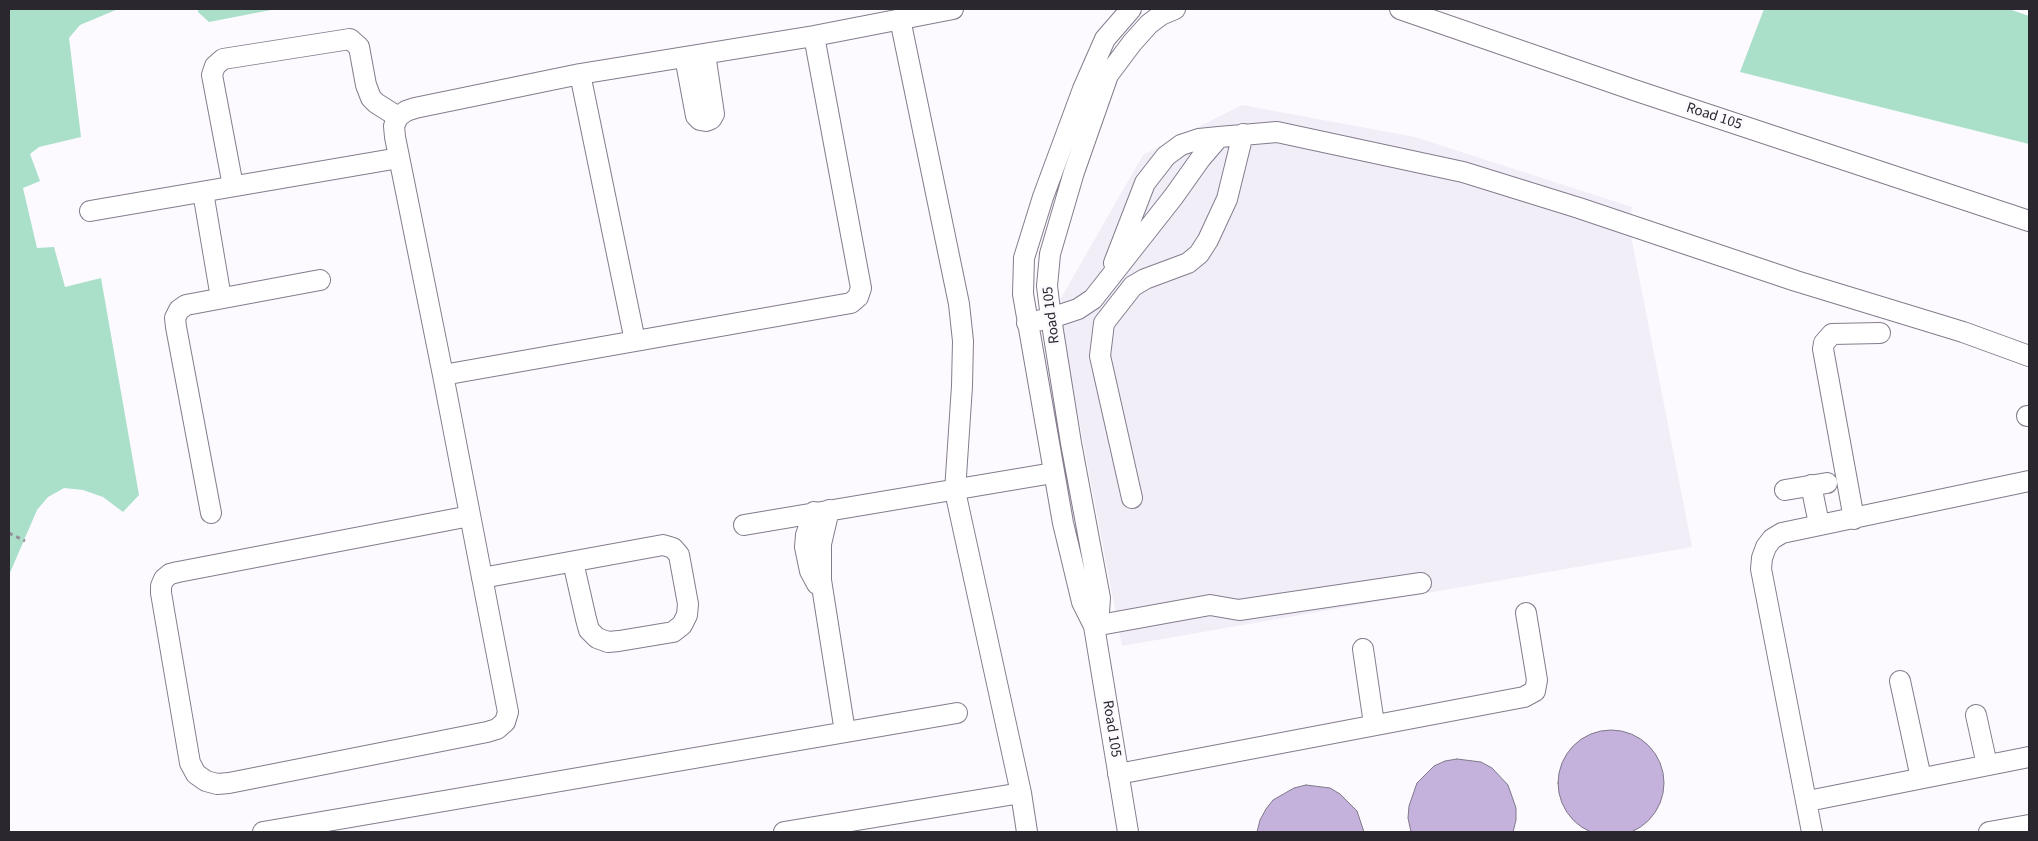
<!DOCTYPE html>
<html>
<head>
<meta charset="utf-8">
<style>
	body { margin:0 }
	#map { position:relative; width:2038px; height:841px; overflow:hidden; background:#fcfafe; font-family:"Source Sans 3",sans-serif }
	canvas { display:block }
	.frame { position:absolute; inset:0; border:10px solid #2a272e; pointer-events:none }
</style>
</head>
<body>
<div id="map">
<canvas width="2038" height="841"></canvas>
<div class="frame"></div>
</div>
<script>
const ctx = document.querySelector('canvas').getContext('2d');
ctx.lineJoin = 'round';
function fillPath(path, color) { ctx.fillStyle = color; ctx.fill(path, 'evenodd'); }
const shape = rows => new Path2D(rows.map(r => 'M' + r).join(''));
function trace(path, color, width, dash) { ctx.strokeStyle = color; ctx.lineWidth = width; ctx.lineCap = dash ? 'butt' : 'round'; ctx.setLineDash(dash || []); ctx.stroke(path); }
function write(font, color, halo, rows, align = 'center') {
  ctx.font = font + ' "Source Sans 3",sans-serif'; ctx.lineWidth = 5; ctx.setLineDash([]); ctx.textBaseline = 'middle'; ctx.strokeStyle = halo; ctx.fillStyle = color; for (const [text, x, y, turn = 0] of rows) {
    ctx.save(); ctx.translate(x, y); ctx.rotate((+turn || 0) * Math.PI / 180); ctx.textAlign = isNaN(turn) ? turn : align; if (halo) ctx.strokeText(text, 0, 0); ctx.fillText(text, 0, 0); ctx.restore();
  }
}
fillPath(shape([
	[1242,105,1415,137,1632,207,1630,231,1692,547,1122,646,1057,305,1143,155]
]), '#f2eef8');
fillPath(shape([
	[9,9,118,9,80,25,69,38,81,137,39,147,30,154,40,181,23,188,37,248,54,247,65,287,101,278,139,495,123,512,103,497,83,490,64,488,48,497,37,510,9,575],
	[198,9,276,9,209,22,198,12],
	[1764,9,2009,9,2029,16,2029,144,1740,72]
]), '#aadfca');
const building = shape([
	'1558 783a53 53 0 1 1 106 0a53 53 0 1 1-106 0Z',
	[1457,759,1481,762,1492,768,1508,785,1516,808,1516,820,1513,832,1411,832,1408,818,1409,806,1417,783,1434,766,1445,761,1457,759],
	[1306,785,1330,788,1340,794,1357,811,1364,832,1257,832,1260,820,1266,809,1273,800,1294,788,1306,785]
]);
fillPath(building, '#c4b2dc');
trace(building, '#7f7889', 1);
const minor = shape([
	[1400,9,1634,90,2029,221],
	[900,19,959,304,963,341,962,386,955,491,1021,793,1027,832],
	[685,57,696,116,700,120,706,121,711,119,714,114,705,54],
	[580,74,635,341],
	[233,186,212,75,215,66,223,59,350,39,359,47,366,85,371,98,376,103,398,117],
	[203,192,221,298],
	[90,211,399,158],
	[1114,263,1145,183,1166,156,1181,145,1199,139,1219,137],
	[1027,323,1051,318,1078,309,1093,299,1174,196,1201,158,1219,137,1277,132,1463,172,1579,208,1796,281,1963,332,2029,356],
	[443,375,851,303,858,297,861,288,814,36],
	[2027,416,2029,416],
	[1811,485,1819,524],
	[1785,490,1827,483],
	[1132,498,1100,356,1104,323,1133,286,1145,279,1188,263,1199,254,1208,240,1227,199,1243,134],
	[829,510,821,544,821,580,845,732],
	[814,512,806,535,805,547,810,571,817,584],
	[211,513,176,327,175,318,179,310,186,305,320,280],
	[470,516,178,572,170,574,164,579,161,586,161,593,190,763,196,774,206,781,217,784,229,783,487,732,497,729,505,722,508,712,443,375,395,137,394,126,398,117,406,111,415,108,580,74,814,36,953,9],
	[1854,519,1823,349,1824,343,1832,334,1880,333],
	[744,525,1053,473],
	[482,578,663,545,673,548,679,555,688,604,687,615,682,625,673,632,619,641,608,642,597,638,589,630,586,619,573,562],
	[1094,626,1099,612,1100,598,1071,443,1051,318,1047,286,1050,254,1074,172,1108,75,1132,43,1149,24,1161,15,1175,9],
	[1094,626,1210,605,1239,610,1421,583],
	[1363,649,1374,724],
	[1900,681,1921,778],
	[1976,715,1987,765],
	[1118,774,1524,697,1535,691,1537,680,1526,613],
	[1808,801,2029,757],
	[263,832,957,713],
	[784,832,1021,793],
	[1128,832,1094,626,1082,602,1063,523,1023,294,1024,258,1043,197,1083,89,1105,39,1131,9],
	[1812,832,1761,569,1762,558,1766,547,1772,539,1782,533,2029,481],
	[1989,832,2029,825]
]);
trace(minor, '#847c8d', 22);
trace(shape([
	[9,533,25,541]
]), '#949197', 3, [4, 4]);
trace(minor, '#fff', 20);
write('15px', '#2a272e', '#fcfafe', [
	["Road 105",1714,117,18],
	["Road 105",1052,315,-97],
	["Road 105",1111,729,81]
]);
</script>
</body>
</html>
